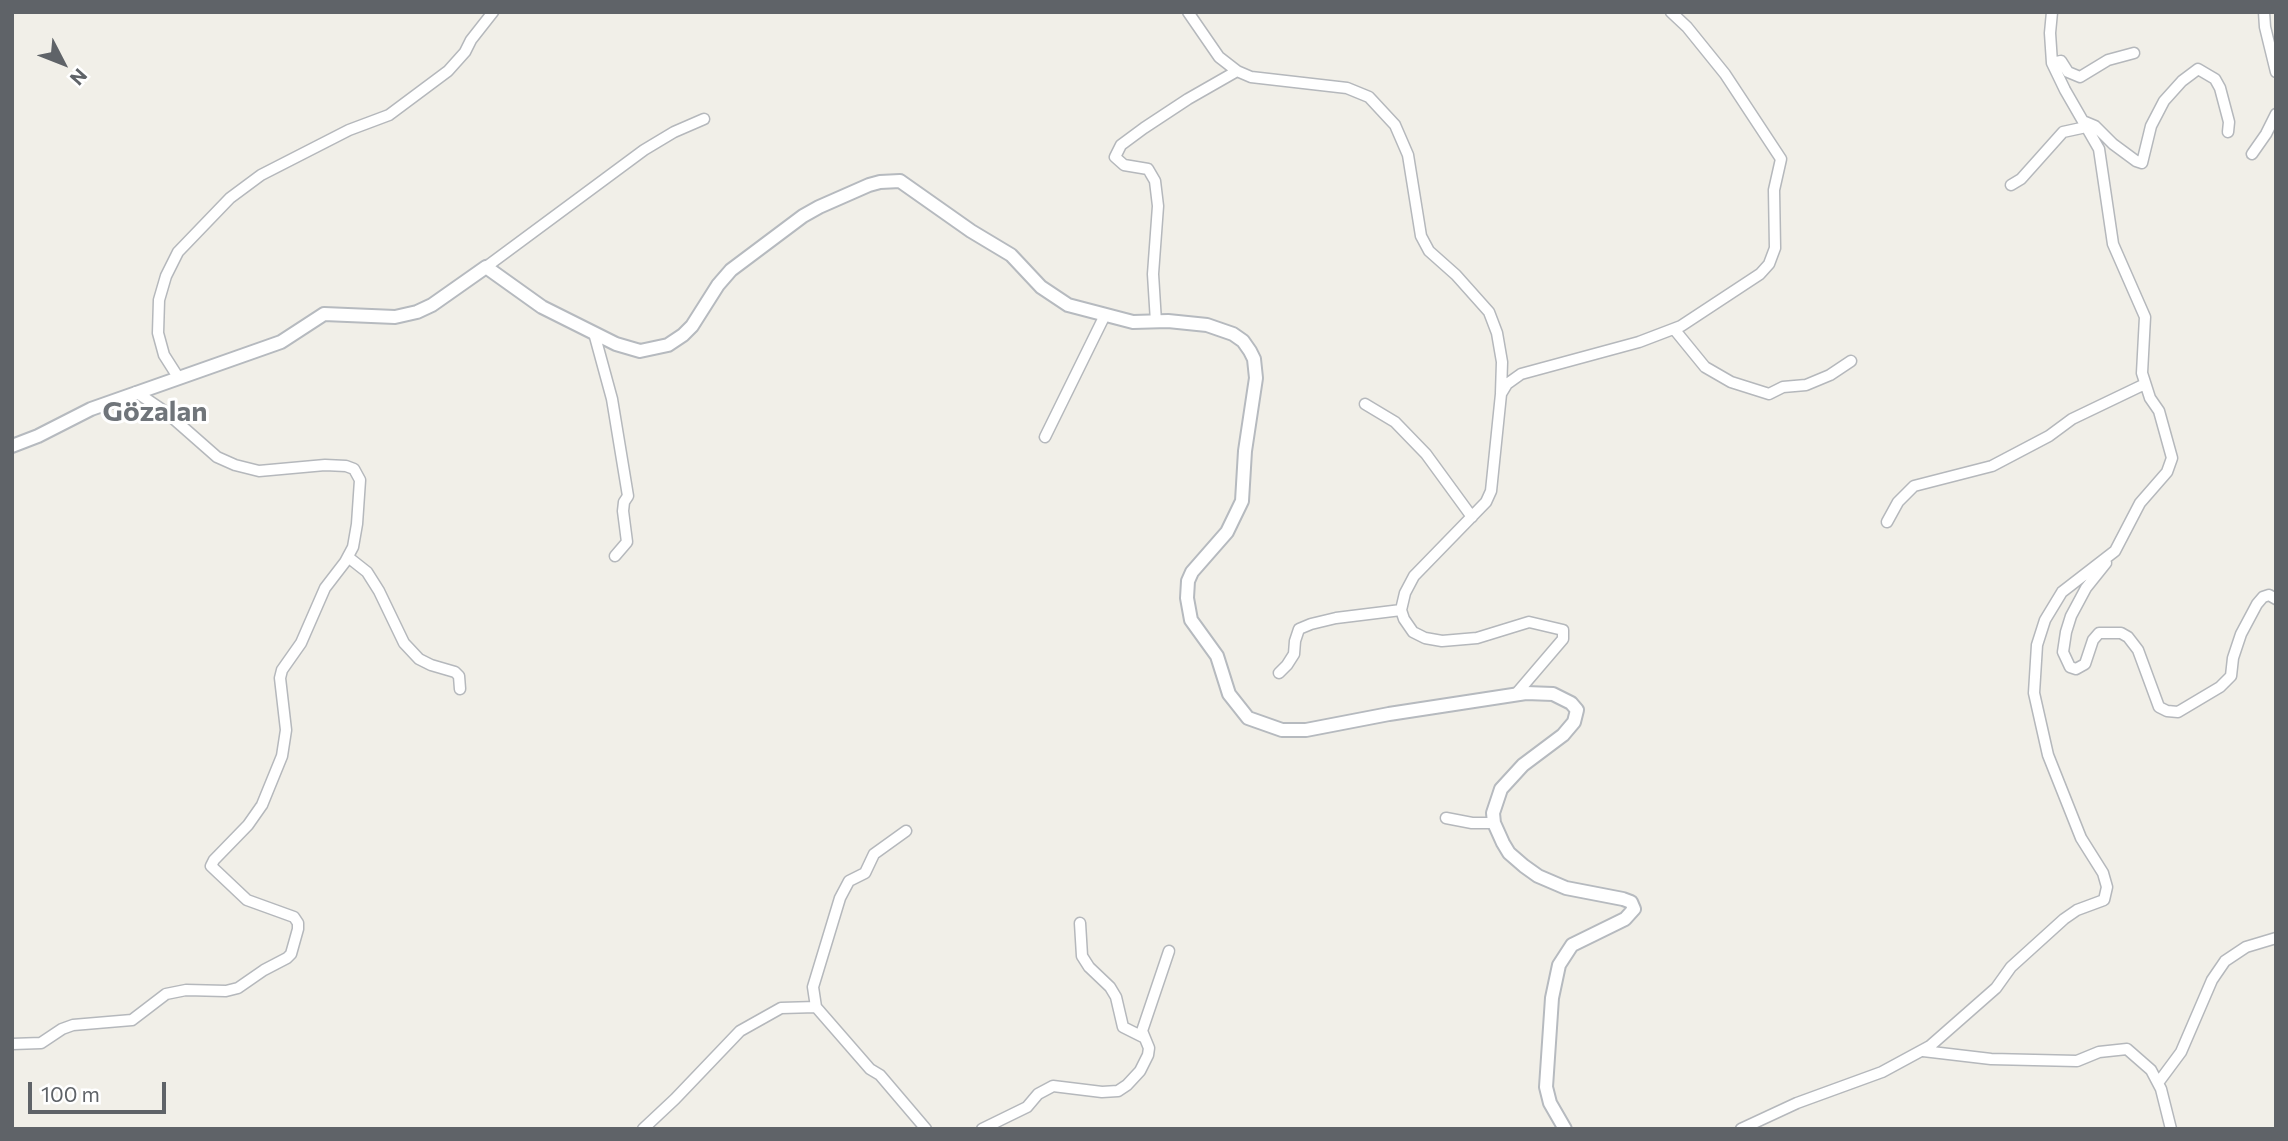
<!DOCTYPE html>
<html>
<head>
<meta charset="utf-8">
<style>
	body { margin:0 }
	#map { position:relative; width:2288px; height:1141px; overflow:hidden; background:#f1efe8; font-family:Commissioner,sans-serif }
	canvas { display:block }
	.frame { position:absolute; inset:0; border:14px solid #5f6368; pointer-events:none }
	.north { position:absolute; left:28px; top:28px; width:70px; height:70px; -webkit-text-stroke:5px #fff; paint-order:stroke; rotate:132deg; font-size:19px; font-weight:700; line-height:28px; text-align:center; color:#5f6368 }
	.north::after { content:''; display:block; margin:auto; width:24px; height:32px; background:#5f6368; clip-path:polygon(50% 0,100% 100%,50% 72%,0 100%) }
	.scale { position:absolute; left:28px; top:1082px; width:138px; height:32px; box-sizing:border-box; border:4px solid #5f6368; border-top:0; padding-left:9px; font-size:21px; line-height:24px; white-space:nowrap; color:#5f6368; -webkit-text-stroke:5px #fff; paint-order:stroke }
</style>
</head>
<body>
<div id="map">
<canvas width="2288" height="1141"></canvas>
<div class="frame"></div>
<div class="north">N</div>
<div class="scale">100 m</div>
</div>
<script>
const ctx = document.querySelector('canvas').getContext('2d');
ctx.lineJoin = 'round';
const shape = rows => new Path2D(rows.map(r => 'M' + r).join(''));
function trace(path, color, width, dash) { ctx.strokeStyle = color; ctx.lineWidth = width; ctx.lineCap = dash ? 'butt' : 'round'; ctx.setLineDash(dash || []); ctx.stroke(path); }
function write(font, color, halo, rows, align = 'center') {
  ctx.font = font + ' Commissioner,sans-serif'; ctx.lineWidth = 6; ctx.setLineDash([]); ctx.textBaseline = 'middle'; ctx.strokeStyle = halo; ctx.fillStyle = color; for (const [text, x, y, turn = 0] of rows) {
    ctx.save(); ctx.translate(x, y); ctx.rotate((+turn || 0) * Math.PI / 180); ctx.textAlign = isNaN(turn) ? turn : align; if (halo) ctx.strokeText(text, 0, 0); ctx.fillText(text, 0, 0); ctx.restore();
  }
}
const street = shape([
	[1188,12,1219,57,1237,71,1251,77,1347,88,1369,97,1395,125,1408,155,1421,236,1429,251,1456,275,1489,312,1497,333,1502,362,1501,393],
	[2264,12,2265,27,2276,72],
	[2052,63,2061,61,2068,72,2080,77,2108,60,2134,53],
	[2083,121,2095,126,2113,144,2136,161,2142,163,2151,126,2164,101,2182,81,2198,69,2215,79,2220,88,2229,122,2228,132],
	[2252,154,2266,134,2276,114],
	[2011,185,2021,179,2063,132,2086,127],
	[486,267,644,150,674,132,704,119],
	[1156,322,1153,274,1158,206,1155,181,1148,169,1124,165,1115,157,1121,145,1144,128,1188,99,1237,71],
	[1674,329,1705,367,1731,382,1769,394,1783,387,1806,385,1830,375,1851,361],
	[594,333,612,399,628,496,624,502,623,511,627,542,615,556],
	[178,377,164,355,158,333,159,300,166,276,178,252,230,198,261,175,349,130,389,115,448,71,465,52,471,40,493,12],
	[1365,404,1395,422,1426,454,1472,517],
	[1045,437,1105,315],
	[1887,522,1898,502,1914,486,1992,466,2049,436,2072,419,2145,384],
	[348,557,367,572,379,591,404,643,419,659,431,665,455,672,459,676,460,689],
	[2106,563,2086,588,2071,616,2066,632,2063,652,2070,667,2076,669,2085,664,2093,640,2099,633,2121,633,2128,637,2138,650,2159,707,2167,711,2178,712,2220,687,2231,676,2233,658,2241,634,2257,604,2263,597,2269,595,2276,599],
	[1279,673,1287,665,1294,654,1295,641,1299,629,1311,624,1336,618,1401,610],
	[1516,694,1563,639,1563,630,1529,622,1477,638,1442,641,1425,638,1413,632,1404,619,1401,610,1405,593,1414,576,1486,502,1491,491,1501,394,1507,384,1521,374,1639,342,1681,326,1760,274,1769,264,1775,248,1774,190,1781,159,1725,74,1687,27,1671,12],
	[1446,818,1472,823,1494,823],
	[906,831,874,854,865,873,849,881,840,898,813,987,816,1007,870,1069,880,1075,926,1129],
	[1080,923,1082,956,1089,967,1110,987,1116,997,1123,1027,1145,1038],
	[12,1044,41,1043,62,1029,73,1025,132,1020,166,994,186,990,226,991,238,988,264,970,287,958,291,954,298,929,298,923,294,917,247,900,211,866,214,860,248,825,262,805,282,756,286,730,280,678,282,670,301,643,325,588,345,562,353,547,357,524,360,480,354,469,346,466,325,465,259,471,235,465,217,457,167,413,136,392],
	[1923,1051,1991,1059,2077,1061,2099,1052,2127,1049,2151,1070,2161,1089,2171,1129],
	[2158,1083,2181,1052,2212,980,2225,961,2246,947,2276,938],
	[643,1129,675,1099,740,1031,781,1008,816,1007],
	[982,1129,1027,1107,1038,1094,1053,1086,1102,1092,1118,1091,1127,1085,1140,1071,1148,1055,1149,1048,1142,1031,1169,951],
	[1741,1129,1797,1103,1882,1072,1930,1046,1996,988,2011,967,2064,919,2077,910,2104,900,2107,887,2103,873,2081,838,2048,755,2034,693,2037,645,2045,620,2062,592,2115,551,2140,503,2167,472,2172,458,2159,411,2150,398,2142,373,2145,317,2113,244,2099,149,2065,90,2052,63,2050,33,2052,12]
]);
const secondary = shape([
	[12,446,38,436,91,409,281,342,324,314,395,317,417,312,432,305,486,267,542,307,616,344,640,351,668,345,683,335,692,326,718,285,731,270,803,216,819,207,869,185,880,182,900,181,971,231,1011,255,1041,287,1068,305,1133,322,1168,321,1207,325,1233,334,1243,341,1250,351,1254,359,1256,378,1245,451,1242,501,1227,532,1192,572,1188,581,1187,598,1191,620,1217,656,1229,694,1248,718,1282,730,1306,730,1389,714,1526,693,1553,694,1571,703,1577,710,1574,722,1563,735,1523,765,1501,789,1493,813,1494,823,1503,843,1509,853,1524,866,1538,876,1566,888,1623,899,1631,902,1634,909,1625,919,1572,945,1559,965,1552,998,1546,1087,1550,1103,1565,1129]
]);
trace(street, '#b5b8bc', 13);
trace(secondary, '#b6babf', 16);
trace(street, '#fff', 10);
trace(secondary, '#fff', 12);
write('bold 28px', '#70757a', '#fff', [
	["Gözalan",155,412]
]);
</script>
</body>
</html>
